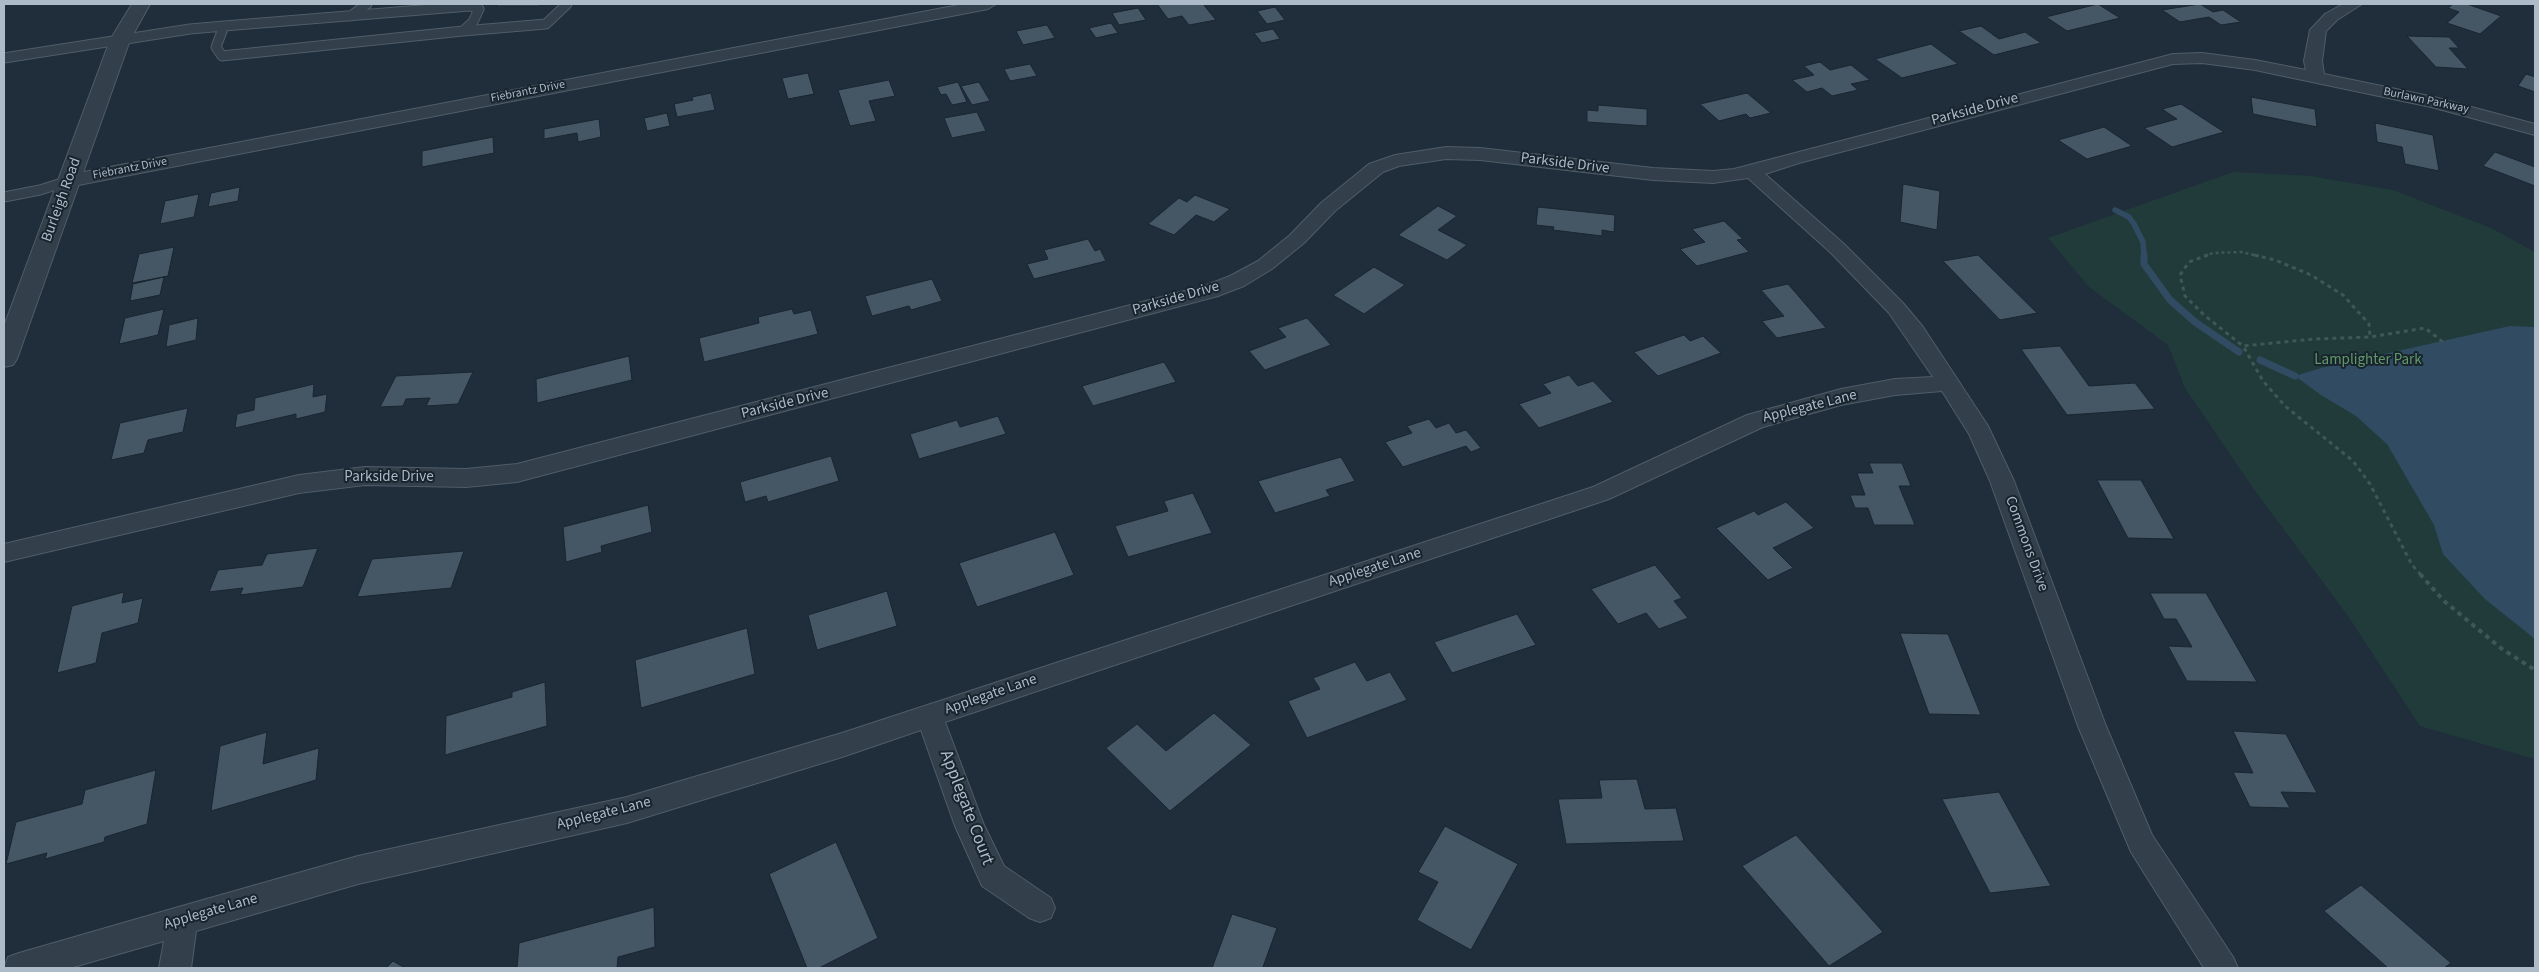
<!DOCTYPE html>
<html>
<head>
<meta charset="utf-8">
<style>
	body { margin:0 }
	#map { position:relative; width:2539px; height:972px; overflow:hidden; background:#1f2e3a; font-family:"Source Sans 3",sans-serif }
	canvas { display:block }
	.frame { position:absolute; inset:0; border:5px solid #adbac7; pointer-events:none }
</style>
</head>
<body>
<div id="map">
<canvas width="2539" height="972"></canvas>
<div class="frame"></div>
</div>
<script>
const ctx = document.querySelector('canvas').getContext('2d');
ctx.lineJoin = 'round';
function fillPath(path, color) { ctx.fillStyle = color; ctx.fill(path, 'evenodd'); }
const shape = rows => new Path2D(rows.map(r => 'M' + r).join(''));
function trace(path, color, width, dash) { ctx.strokeStyle = color; ctx.lineWidth = width; ctx.lineCap = dash ? 'butt' : 'round'; ctx.setLineDash(dash || []); ctx.stroke(path); }
function write(font, color, halo, rows, align = 'center') {
  ctx.font = font + ' "Source Sans 3",sans-serif'; ctx.lineWidth = 4; ctx.setLineDash([]); ctx.textBaseline = 'middle'; ctx.strokeStyle = halo; ctx.fillStyle = color; for (const [text, x, y, turn = 0] of rows) {
    ctx.save(); ctx.translate(x, y); ctx.rotate((+turn || 0) * Math.PI / 180); ctx.textAlign = isNaN(turn) ? turn : align; if (halo) ctx.strokeText(text, 0, 0); ctx.fillText(text, 0, 0); ctx.restore();
  }
}
fillPath(shape([
	[2233,172,2310,176,2393,190,2491,228,2535,252,2535,759,2420,726,2348,616,2253,488,2185,388,2168,345,2089,287,2048,238]
]), '#213b3a');
fillPath(shape([
	[2510,326,2535,327,2535,639,2485,599,2443,554,2434,525,2387,444,2356,416,2321,395,2295,376,2321,368]
]), '#314c62');
trace(shape([
	[2115,210,2129,217,2134,224,2143,242,2144,256]
]), '#314c62', 5.5);
trace(shape([
	[2144,255,2144,264,2170,300,2195,322,2239,352],
	[2260,360,2295,376]
]), '#314c62', 7);
const building = shape([
	[498,4,541,4,539,6,496,6,498,4],
	[1157,4,1203,4,1216,20,1189,25,1182,16,1168,19,1157,4],
	[2098,4,2120,18,2067,31,2046,17,2098,4],
	[2200,4,2213,12,2223,10,2241,22,2221,25,2209,17,2180,22,2162,10,2200,4],
	[2453,4,2467,4,2501,16,2480,34,2447,23,2459,12,2448,8,2453,4],
	[1275,7,1285,20,1267,24,1257,11,1275,7],
	[1138,8,1146,20,1119,25,1112,13,1138,8],
	[1111,23,1118,33,1096,38,1089,28,1111,23],
	[1047,25,1055,38,1023,45,1016,31,1047,25],
	[1981,26,1999,39,2025,32,2041,43,1994,55,1959,31,1981,26],
	[1273,29,1280,39,1262,43,1254,33,1273,29],
	[2407,36,2449,37,2459,48,2449,48,2468,69,2436,67,2407,36],
	[1931,44,1958,64,1902,78,1875,59,1931,44],
	[1820,62,1830,70,1851,65,1870,80,1851,84,1858,90,1832,96,1822,88,1807,92,1792,80,1814,75,1804,66,1820,62],
	[1030,64,1037,76,1010,81,1004,69,1030,64],
	[808,73,814,94,788,99,782,78,808,73],
	[2526,74,2535,77,2535,92,2518,86,2526,74],
	[889,80,895,96,869,101,876,121,850,126,838,90,889,80],
	[958,82,967,102,952,105,946,94,941,95,937,87,958,82],
	[979,82,990,101,972,105,961,86,979,82],
	[711,93,715,110,677,117,674,104,693,100,692,97,711,93],
	[1747,93,1771,113,1750,118,1746,114,1719,121,1700,104,1747,93],
	[2251,97,2315,109,2317,127,2253,114,2251,97],
	[2181,104,2224,132,2172,147,2144,128,2177,119,2162,109,2181,104],
	[1598,105,1647,109,1647,126,1587,122,1587,110,1598,111,1598,105],
	[977,112,986,131,952,138,944,118,977,112],
	[667,113,670,126,647,131,644,118,667,113],
	[599,119,601,137,578,142,577,133,544,139,544,129,599,119],
	[2375,123,2433,135,2439,171,2405,164,2402,147,2377,142,2375,123],
	[2104,127,2132,146,2087,159,2058,140,2104,127],
	[493,137,494,153,422,167,422,151,493,137],
	[2495,152,2535,167,2535,186,2483,166,2495,152],
	[1903,184,1940,191,1937,230,1900,222,1903,184],
	[240,187,238,201,208,207,211,193,240,187],
	[199,194,194,217,160,224,165,201,199,194],
	[1195,195,1230,209,1214,222,1196,215,1174,235,1148,224,1179,198,1187,202,1195,195],
	[1438,206,1457,216,1438,230,1467,245,1447,260,1398,235,1438,206],
	[1538,207,1615,215,1614,232,1602,230,1602,236,1553,230,1554,227,1536,225,1538,207],
	[1724,221,1743,239,1737,240,1749,252,1697,266,1680,249,1705,242,1692,229,1724,221],
	[1088,239,1095,251,1100,249,1106,261,1034,279,1027,264,1048,259,1044,250,1088,239],
	[174,247,168,276,132,283,139,254,174,247],
	[1978,255,2037,313,2000,320,1943,261,1978,255],
	[1374,267,1405,285,1364,314,1333,295,1374,267],
	[164,277,160,295,130,301,133,284,164,277],
	[932,279,942,301,911,310,909,306,872,316,865,296,932,279],
	[1788,284,1826,328,1777,338,1762,321,1784,316,1761,290,1788,284],
	[164,309,158,335,119,344,125,318,164,309],
	[792,309,794,314,811,310,818,334,704,362,699,338,759,323,758,317,792,309],
	[198,318,196,340,166,347,169,325,198,318],
	[1307,318,1331,345,1265,370,1249,351,1286,337,1278,328,1307,318],
	[1684,335,1690,341,1703,336,1721,353,1658,376,1634,352,1684,335],
	[2060,346,2089,386,2135,383,2155,409,2067,415,2021,349,2060,346],
	[629,356,632,380,537,403,536,379,629,356],
	[1164,362,1176,382,1093,406,1082,386,1164,362],
	[473,372,458,404,426,406,430,398,406,399,403,406,380,407,396,376,473,372],
	[1569,375,1578,386,1593,381,1613,402,1539,428,1519,404,1551,393,1543,384,1569,375],
	[314,384,313,397,327,394,325,412,296,419,296,414,235,428,237,414,254,410,255,398,314,384],
	[188,408,183,432,148,440,144,453,111,460,120,423,188,408],
	[998,416,1006,434,919,459,910,434,957,420,960,427,998,416],
	[1429,419,1436,428,1449,423,1456,433,1466,430,1481,448,1471,452,1466,446,1403,467,1385,442,1412,433,1407,426,1429,419],
	[831,456,839,481,768,502,766,496,745,502,740,482,831,456],
	[1341,457,1355,481,1326,490,1330,496,1275,513,1258,481,1341,457],
	[1869,463,1902,463,1911,486,1899,486,1915,525,1874,525,1868,508,1855,508,1850,495,1865,495,1857,473,1873,473,1869,463],
	[2097,480,2141,480,2174,539,2128,538,2097,480],
	[1193,493,1212,533,1128,557,1115,526,1168,511,1164,501,1193,493],
	[1786,502,1814,528,1773,548,1793,568,1768,580,1716,528,1754,511,1758,515,1786,502],
	[648,505,652,532,601,546,602,552,566,562,563,527,648,505],
	[1055,532,1074,575,977,607,959,563,1055,532],
	[318,548,303,587,240,595,243,588,209,592,218,570,262,565,267,554,318,548],
	[464,551,451,588,357,597,372,559,464,551],
	[1655,565,1682,598,1674,601,1688,618,1659,629,1646,613,1618,624,1591,589,1655,565],
	[887,591,897,626,817,650,808,615,887,591],
	[124,592,122,603,143,598,138,623,102,633,96,663,57,673,72,606,124,592],
	[2150,593,2206,593,2257,682,2187,681,2168,646,2192,647,2176,619,2164,619,2150,593],
	[1517,614,1536,645,1452,673,1434,642,1517,614],
	[747,628,755,674,641,708,635,660,747,628],
	[1900,633,1948,634,1981,715,1929,714,1900,633],
	[1355,662,1367,681,1390,672,1407,700,1307,738,1288,701,1320,689,1313,678,1355,662],
	[545,682,547,726,445,755,446,716,512,697,512,692,545,682],
	[1214,713,1251,745,1170,811,1106,748,1137,724,1166,751,1214,713],
	[2233,731,2286,734,2317,793,2281,792,2290,808,2250,807,2233,772,2253,773,2233,731],
	[267,732,263,764,319,748,316,780,211,811,220,746,267,732],
	[156,770,147,824,105,837,104,842,45,859,47,853,6,864,16,822,82,804,85,790,156,770],
	[1637,779,1645,809,1676,808,1684,841,1566,844,1558,799,1602,798,1599,780,1637,779],
	[1999,792,2051,886,1990,893,1942,799,1999,792],
	[1445,826,1518,864,1471,950,1417,920,1438,882,1418,872,1445,826],
	[1796,835,1883,932,1829,966,1742,866,1796,835],
	[836,842,878,938,819,968,807,968,769,874,836,842],
	[2361,885,2451,963,2444,968,2388,968,2324,911,2361,885],
	[654,907,655,947,618,957,617,968,517,968,519,943,654,907],
	[1232,914,1277,928,1263,967,1267,968,1212,968,1232,914],
	[393,961,405,968,386,968,393,961]
]);
fillPath(building, '#455664');
trace(building, '#1a2630', 1);
const service = shape([
	[470,6,479,9,473,22,463,31,222,56,216,47,224,26,470,6],
	[351,16,367,4],
	[463,31,546,24,567,4],
	[4,58,190,29,224,26],
	[4,197,40,190,68,181]
]);
const minor = shape([
	[964,4,996,4,988,9,68,187,61,185,59,181,61,177,68,175,964,4],
	[2343,4,2362,4,2337,20,2326,31,2322,61,2324,74,2434,97,2535,124,2535,135,2431,107,2255,70,2202,63,2173,64,1799,163,1765,174,1844,244,1903,303,1923,327,1988,426,2014,481,2106,726,2152,835,2233,957,2238,968,2204,968,2131,852,2078,726,1990,481,1969,434,1942,391,1895,395,1841,405,1763,427,1609,499,945,722,984,825,1004,866,1051,898,1055,908,1051,918,1040,922,1029,918,982,886,955,826,921,730,842,757,627,823,358,884,196,931,191,968,159,968,164,941,70,968,4,968,8,957,19,953,182,906,358,856,627,797,842,733,1593,487,1747,415,1841,389,1895,379,1933,377,1889,313,1830,252,1748,178,1713,183,1653,180,1480,160,1446,159,1399,166,1383,172,1335,211,1304,243,1272,269,1244,286,1218,296,517,482,466,487,365,485,299,493,4,562,4,544,299,475,365,467,466,469,517,464,1204,286,1230,276,1258,261,1290,235,1321,203,1369,164,1395,155,1446,147,1480,148,1653,168,1713,171,1734,169,2173,54,2202,53,2255,60,2306,70,2304,61,2310,30,2325,14,2343,4]
]);
const tertiary = shape([
	[132,4,150,4,130,40,17,359,13,365,4,367,4,326,110,40,132,4]
]);
trace(service, '#505d68', 11);
trace(minor, '#505d68', 2);
trace(tertiary, '#505d68', 2);
trace(shape([
	[2204,256,2213,253,2241,252,2259,256]
]), '#3f5757', 2.5, [3, 3]);
trace(shape([
	[2208,255,2189,262,2180,275,2185,296,2204,315,2243,346],
	[2254,255,2275,260,2311,275,2343,295,2369,324,2370,337],
	[2421,575,2412,565,2370,484,2353,461,2285,406,2263,381,2243,346,2314,339,2370,337,2425,328,2443,342]
]), '#3f5757', 3, [4, 4]);
trace(shape([
	[2420,574,2444,601,2502,649,2535,670]
]), '#3f5757', 4, [4.5, 4.5]);
trace(service, '#333f4a', 9);
fillPath(minor, '#333f4a');
fillPath(tertiary, '#333f4a');
write('12px', '#adbac7', '#18242e', [
	["Fiebrantz Drive",528,92,-11],
	["Burlawn Parkway",2426,101,12],
	["Fiebrantz Drive",130,169,-11]
]);
write('15px', '#adbac7', '#18242e', [
	["Parkside Drive",1975,110,-15],
	["Parkside Drive",1565,164,7],
	["Burleigh Road",62,200,-70],
	["Parkside Drive",1176,299,-16],
	["Parkside Drive",785,404,-14],
	["Applegate Lane",1810,407,-14],
	["Parkside Drive",389,478],
	["Commons Drive",2026,544,70],
	["Applegate Lane",1375,568,-18],
	["Applegate Lane",991,695,-19],
	["Applegate Lane",604,814,-14],
	["Applegate Lane",211,912,-16]
]);
write('15px', '#639968', '#18242e', [
	["Lamplighter Park",2368,361]
]);
write('18px', '#adbac7', '#18242e', [
	["Applegate Court",966,808,69]
]);
</script>
</body>
</html>
